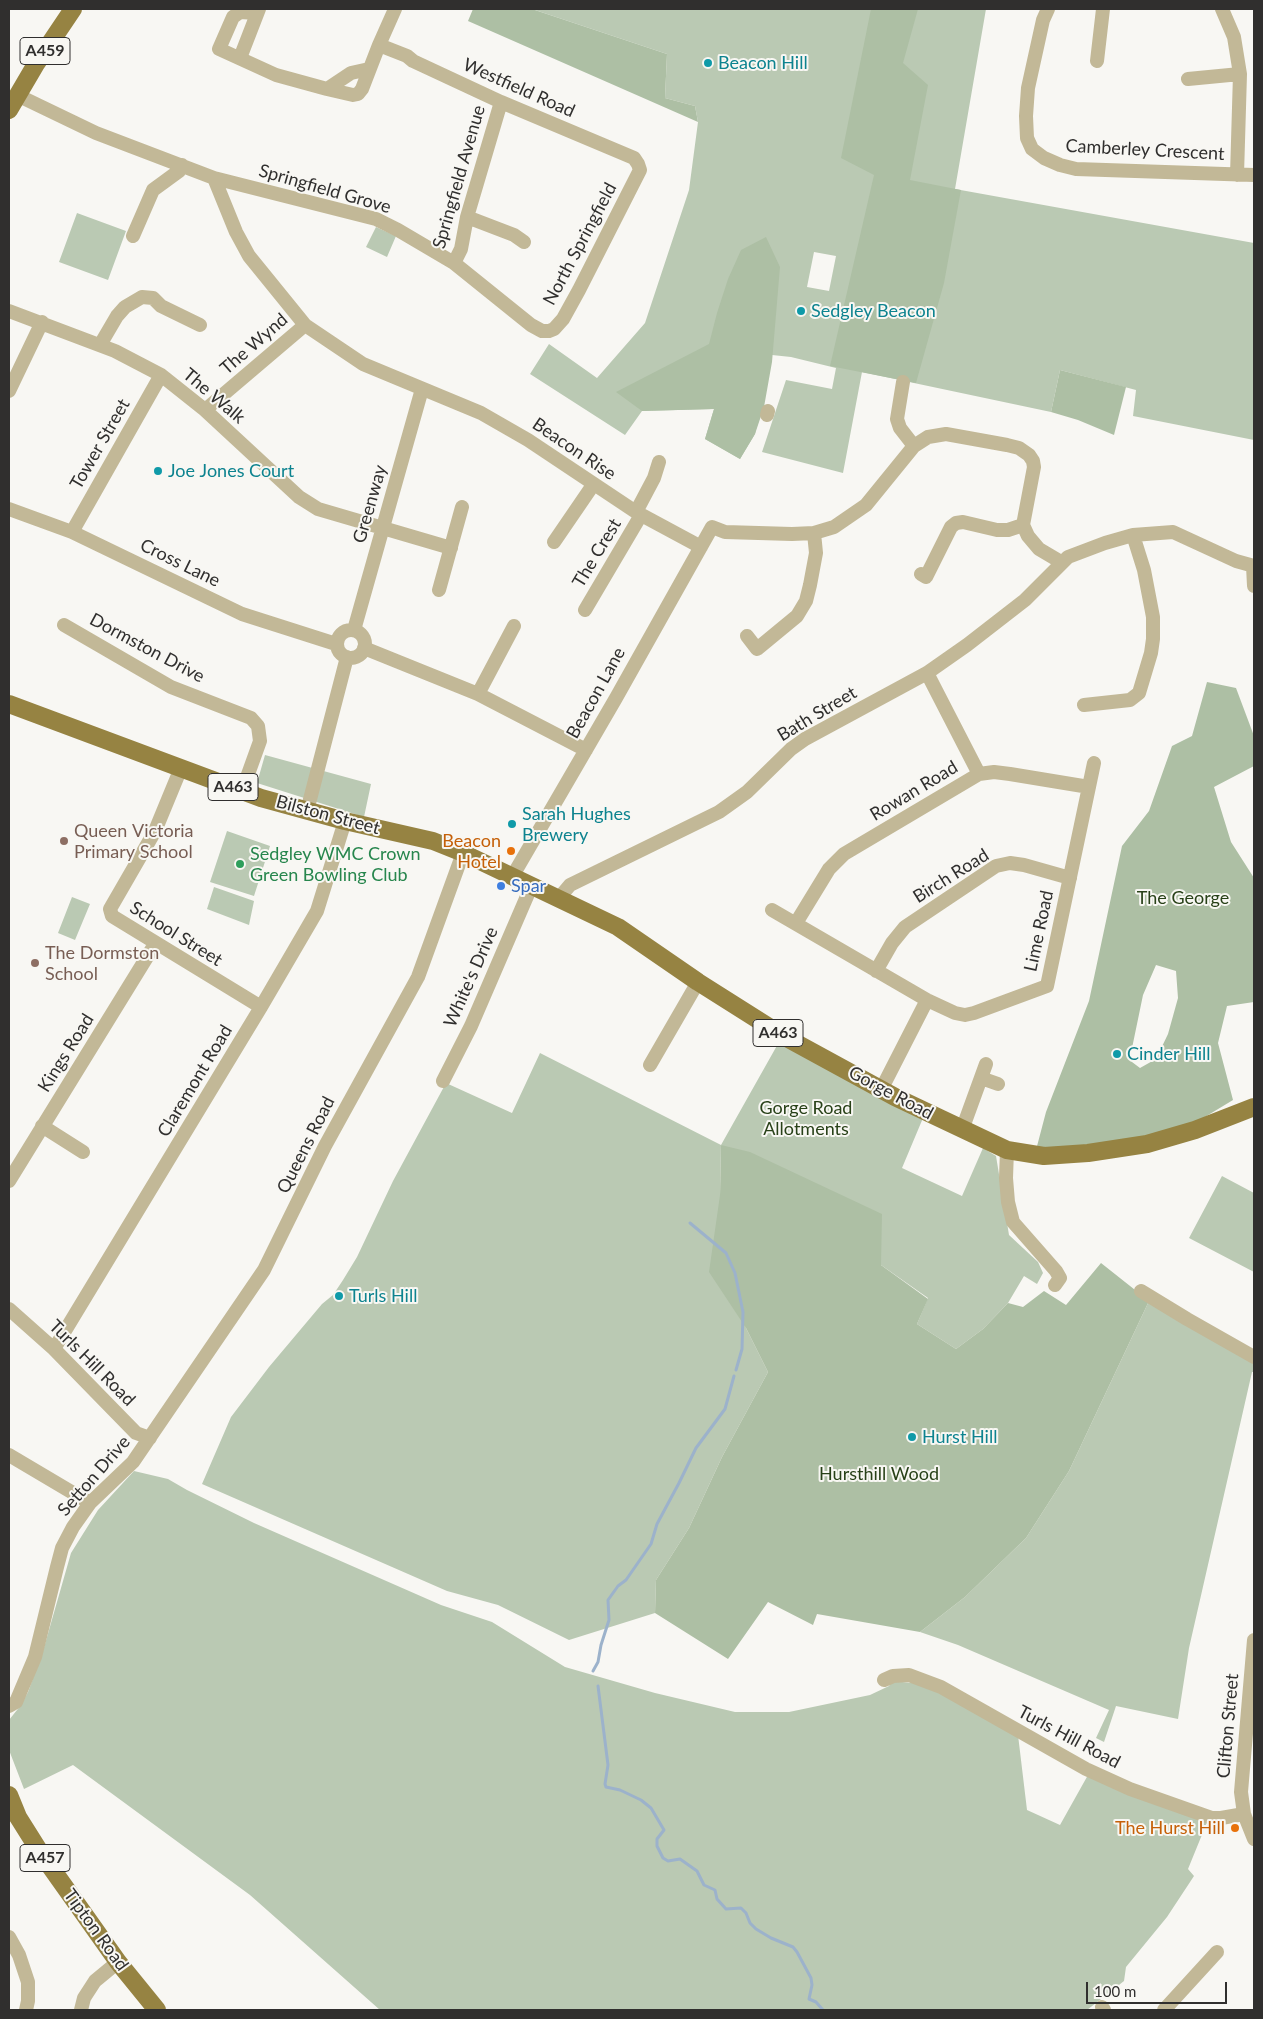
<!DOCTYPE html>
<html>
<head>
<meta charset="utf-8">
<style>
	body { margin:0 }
	#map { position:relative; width:1263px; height:2019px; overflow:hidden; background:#f8f7f3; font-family:Lato,sans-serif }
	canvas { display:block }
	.frame { position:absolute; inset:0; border:10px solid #302f2e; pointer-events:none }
	.scale { position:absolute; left:1086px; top:1982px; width:141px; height:22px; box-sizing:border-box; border:2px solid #302f2e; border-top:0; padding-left:6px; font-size:15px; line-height:18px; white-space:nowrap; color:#302f2e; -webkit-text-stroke:4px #f8f7f3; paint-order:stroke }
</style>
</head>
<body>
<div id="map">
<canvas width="1263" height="2019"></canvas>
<div class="frame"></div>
<div class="scale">100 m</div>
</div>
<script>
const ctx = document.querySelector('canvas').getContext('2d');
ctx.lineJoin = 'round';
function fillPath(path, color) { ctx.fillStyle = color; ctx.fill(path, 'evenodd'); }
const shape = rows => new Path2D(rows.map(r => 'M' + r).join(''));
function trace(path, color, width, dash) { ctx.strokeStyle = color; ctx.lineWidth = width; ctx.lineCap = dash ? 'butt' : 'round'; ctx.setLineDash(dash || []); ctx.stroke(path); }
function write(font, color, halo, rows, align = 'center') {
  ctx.font = font + ' Lato,sans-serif'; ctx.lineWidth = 4; ctx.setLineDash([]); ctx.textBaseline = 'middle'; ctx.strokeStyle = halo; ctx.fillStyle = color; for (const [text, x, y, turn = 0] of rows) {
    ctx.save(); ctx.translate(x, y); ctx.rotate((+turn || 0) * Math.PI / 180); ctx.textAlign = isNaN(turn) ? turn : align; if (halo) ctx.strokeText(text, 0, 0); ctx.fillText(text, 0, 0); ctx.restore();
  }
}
fillPath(shape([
	[532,9,986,9,955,189,1254,243,1254,440,1133,416,1136,390,1060,370,1051,412,862,372,843,473,762,452,786,380,832,389,836,368,791,357,772,355,755,434,740,459,705,439,714,409,642,411,625,435,530,374,549,344,597,378,645,323,689,190,698,122,695,106,665,98,667,54],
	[814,252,836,256,829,291,807,287],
	[77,213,126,231,108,280,59,262],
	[376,227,396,236,387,257,366,247],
	[265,755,371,784,364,817,257,783],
	[227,831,270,846,254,896,210,882],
	[214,887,254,901,249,925,207,909],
	[72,897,90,904,75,940,58,933],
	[779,1042,923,1118,902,1168,962,1196,983,1148,996,1156,1009,1235,1038,1262,1043,1273,1037,1284,1024,1276,1008,1303,983,1329,956,1349,917,1324,928,1298,881,1265,721,1145,720,1195,746,1328,768,1372,722,1457,689,1528,656,1580,655,1613,569,1640,498,1605,447,1591,202,1484,231,1417,269,1367,322,1304,333,1295,343,1280,357,1257,393,1181,446,1083,512,1113,540,1053,721,1145],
	[1222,1176,1254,1193,1254,1272,1189,1238],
	[1149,1301,1254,1360,1254,1372,1252,1372,1189,1648,1178,1719,1116,1706,1104,1742,1096,1738,1109,1710,958,1645,920,1632,965,1597,1026,1538,1069,1471],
	[134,1471,168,1479,187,1490,254,1523,441,1605,492,1622,565,1667,655,1693,735,1712,789,1712,870,1695,889,1686,892,1681,923,1684,1018,1735,1027,1810,1060,1825,1088,1775,1208,1820,1188,1869,1194,1876,1167,1917,1126,1967,1124,1981,1087,2010,380,2010,250,1895,73,1765,24,1789,9,1750,9,1720,21,1705,28,1692,43,1651,71,1553,98,1510]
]), '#bac9b3');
fillPath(shape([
	[473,9,532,9,667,54,665,98,695,106,698,122,468,21],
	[871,9,918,9,903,63,928,85,910,180,961,190,944,283,916,383,830,366,874,175,841,158],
	[766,237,780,267,772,362,764,407,755,434,740,459,705,439,714,409,642,411,616,392,709,344,717,313,728,279,741,250],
	[1060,370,1126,387,1114,435,1078,420,1051,412],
	[1207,682,1236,688,1254,736,1254,766,1214,787,1231,842,1254,878,1254,1002,1227,1006,1218,1043,1233,1100,1190,1126,1121,1142,1036,1150,1046,1112,1089,1001,1122,846,1149,811,1172,746,1192,736],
	[1156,965,1176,971,1178,998,1168,1034,1156,1059,1140,1068,1132,1062,1131,1053,1143,995],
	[721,1145,750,1152,882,1214,881,1265,928,1299,917,1324,956,1349,983,1329,1008,1303,1023,1307,1044,1291,1066,1305,1101,1263,1149,1301,1069,1471,1026,1538,965,1597,920,1632,817,1614,813,1625,768,1602,728,1659,655,1613,656,1580,689,1528,722,1457,768,1372,746,1328,709,1272,720,1195]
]), '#adbfa4');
trace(shape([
	[690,1223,726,1253,735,1273,743,1312,742,1349,736,1370],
	[593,1671,598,1662,601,1645,609,1620,608,1600,618,1586,626,1580,635,1567,651,1544,657,1524,679,1483,696,1448,725,1409,734,1376],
	[598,1686,608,1765,605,1784,606,1787,620,1790,641,1800,651,1808,664,1830,657,1839,657,1846,663,1858,668,1861,680,1859,697,1871,704,1885,715,1890,717,1899,726,1909,741,1908,746,1913,750,1923,756,1929,771,1938,793,1947,797,1952,811,1978,812,1985,809,1999,816,2002,823,2010]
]), '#9cb2cb', 3);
trace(shape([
	[1048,9,1043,20,1028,88,1026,116,1027,138,1032,149,1044,158,1060,165,1076,169,1254,175],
	[1222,9,1234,37,1240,74,1237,175],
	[257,13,240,12,233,17,219,49,276,75,327,89,353,95,358,94,362,89,379,45,395,9],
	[240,58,259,9],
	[1097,61,1103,9],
	[1188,79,1240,74],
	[327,89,351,73,369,69],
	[17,95,96,133,214,178,376,219,398,230,454,263,531,325,542,331,549,331,554,329,563,319,579,290,640,170,638,164,634,158,501,102,413,61,407,56,379,45],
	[214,178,236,232,249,256,305,325,363,364,481,413,528,440,636,512,701,547],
	[467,217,514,235,524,242],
	[133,236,153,190,179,171,182,165],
	[454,263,461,249,467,217,501,102],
	[9,311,115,351,161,375,205,410,299,497,318,509,451,548],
	[100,345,117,316,125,307,142,297,153,298,161,306,200,325],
	[903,382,897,419,900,428,914,446],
	[9,391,42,322],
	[205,410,305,325],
	[767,415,768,411],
	[9,509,72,532,242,614,336,644],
	[636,512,654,478,659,462],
	[72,532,161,375],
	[554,542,593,485],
	[1253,566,1254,586],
	[921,574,926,577,951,527,956,523,963,522,997,530,1008,530,1023,525],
	[439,590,462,507],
	[585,610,641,515],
	[64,625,171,687,251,718,258,726,260,741,242,791],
	'337 644a14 14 0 1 1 28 0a14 14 0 1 1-28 0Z',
	[354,630,422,389],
	[747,636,757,649,797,616,806,601,810,585,816,553,814,533],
	[364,648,478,694,586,750],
	[927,673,979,774],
	[478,694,514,626],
	[1084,705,1130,700,1139,693,1151,653,1153,639,1153,617,1144,570,1133,535],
	[181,768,155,831,110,909,112,916,261,1007],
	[307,811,347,657],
	[512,877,616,698,712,527,725,532,792,534,814,533,834,527,866,505,914,446,928,437,946,434,1007,445,1019,448,1029,455,1033,461,1034,467,1023,525,1028,536,1039,549,1061,562],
	[559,898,570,885,719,812,747,792,791,749,805,739,927,673,967,645,1025,600,1068,557,1105,543,1133,535,1173,532,1236,561,1254,566],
	[772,910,927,1000,955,1013,965,1015,974,1013,1047,986,1094,763],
	[796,923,829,869,844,854,979,774,994,772,1010,774,1089,787],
	[876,971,892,943,905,927,996,866,1010,863,1024,865,1070,878],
	[650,1065,698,982],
	[981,1078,998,1084],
	[443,1081,471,1026,531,887],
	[881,1090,927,1000],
	[42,1126,83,1152],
	[962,1130,986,1064],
	[1007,1150,1006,1178,1008,1202,1013,1222,1056,1271,1060,1278,1055,1285],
	[9,1181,155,944],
	[1141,1291,1187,1319,1254,1357],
	[9,1309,54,1349,136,1433,150,1438],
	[54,1349,261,1007,317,911,345,821],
	[9,1455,90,1503],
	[1254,1640,1241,1792,1244,1814,1254,1839],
	[884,1680,893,1676,909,1675,941,1687,1086,1769,1130,1789,1212,1818,1221,1818,1244,1814],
	[9,1706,16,1702,35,1657,57,1567,62,1548,73,1527,90,1503,133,1462,264,1270,325,1146,418,977,463,853],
	[9,1937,19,1955,28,1982,28,2001,26,2010],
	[1102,2007,1104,2010],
	[81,2010,84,1998,95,1981,118,1962],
	[1164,2010,1217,1952]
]), '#c2b897', 14);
trace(shape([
	[9,110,36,64,73,9],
	[9,704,261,798,345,821,433,841,463,853,618,927,698,982,785,1037,895,1097,1007,1150,1044,1156,1088,1153,1147,1144,1195,1130,1254,1107],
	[9,1795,18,1817,40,1852,118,1962,157,2010]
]), '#968342', 18);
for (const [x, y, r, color] of [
	[708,63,5,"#0f9aa8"],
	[801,311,5,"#0f9aa8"],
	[158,471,5,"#0f9aa8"],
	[512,824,5,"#0f9aa8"],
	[64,841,5,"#8d6e63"],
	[511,851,5,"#e8710a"],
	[240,864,5,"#2e9e5b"],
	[501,886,5,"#3f7fe0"],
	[35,963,5,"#8d6e63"],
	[1117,1054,5,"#0f9aa8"],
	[339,1296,5,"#0f9aa8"],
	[912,1437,5,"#0f9aa8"],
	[1235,1828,5,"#e8710a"]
]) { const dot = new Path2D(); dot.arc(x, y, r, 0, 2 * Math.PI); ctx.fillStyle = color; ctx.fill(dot); trace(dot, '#f8f7f3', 2); }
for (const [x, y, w] of [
	[45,51,50],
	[233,787,50],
	[778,1033,50],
	[45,1858,50]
]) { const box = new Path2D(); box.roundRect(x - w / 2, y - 13.5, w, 27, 4); ctx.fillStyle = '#f8f7f3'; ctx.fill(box); trace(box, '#302f2e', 1); }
write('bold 16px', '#302f2e', null, [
	["A459",45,51],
	["A463",233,787],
	["A463",778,1033],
	["A457",45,1858]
]);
write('18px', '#0d838f', '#f8f7f3', [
	["Beacon Hill",718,63],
	["Sedgley Beacon",811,311],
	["Joe Jones Court",168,471],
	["Sarah Hughes",522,814],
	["Brewery",522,835],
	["Cinder Hill",1127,1054],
	["Turls Hill",349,1296],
	["Hurst Hill",922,1437]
], 'left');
write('18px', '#302f2e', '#f8f7f3', [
	["Westfield Road",519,88,24],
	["Camberley Crescent",1145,150,3],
	["Springfield Avenue",459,177,-74],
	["Springfield Grove",325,189,16],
	["North Springfield",580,244,-62],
	["The Wynd",254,344,-41],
	["The Walk",214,396,40],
	["Tower Street",100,444,-60],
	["Beacon Rise",574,449,34],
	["Greenway",370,504,-74],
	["The Crest",597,553,-59],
	["Cross Lane",180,563,26],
	["Dormston Drive",147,648,28],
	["Beacon Lane",596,693,-61],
	["Bath Street",817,714,-31],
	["Rowan Road",914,791,-31],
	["Bilston Street",328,815,15],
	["Birch Road",951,876,-32],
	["Lime Road",1039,931,-78],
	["School Street",176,934,32],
	["White's Drive",471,977,-66],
	["Kings Road",66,1053,-58],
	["Claremont Road",195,1081,-59],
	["Gorge Road",891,1093,28],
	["Queens Road",306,1145,-63],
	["Turls Hill Road",92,1363,45],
	["Setton Drive",94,1476,-49],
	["Clifton Street",1228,1726,-85],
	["Turls Hill Road",1069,1737,28],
	["Tipton Road",96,1930,54]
]);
write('18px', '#785e54', '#f8f7f3', [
	["Queen Victoria",74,831],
	["Primary School",74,852],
	["The Dormston",45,953],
	["School",45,974]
], 'left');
write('18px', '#c56008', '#f8f7f3', [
	["Beacon",501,841],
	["Hotel",501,862],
	["The Hurst Hill",1225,1828]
], 'right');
write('18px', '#27864d', '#f8f7f3', [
	["Sedgley WMC Crown",250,854],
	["Green Bowling Club",250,875]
], 'left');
write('18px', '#366cbe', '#f8f7f3', [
	["Spar",511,886]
], 'left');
write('18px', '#284118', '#f8f7f3', [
	["The George",1183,898],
	["Gorge Road",806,1108],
	["Allotments",806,1129],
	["Hursthill Wood",879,1474]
]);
</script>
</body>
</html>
